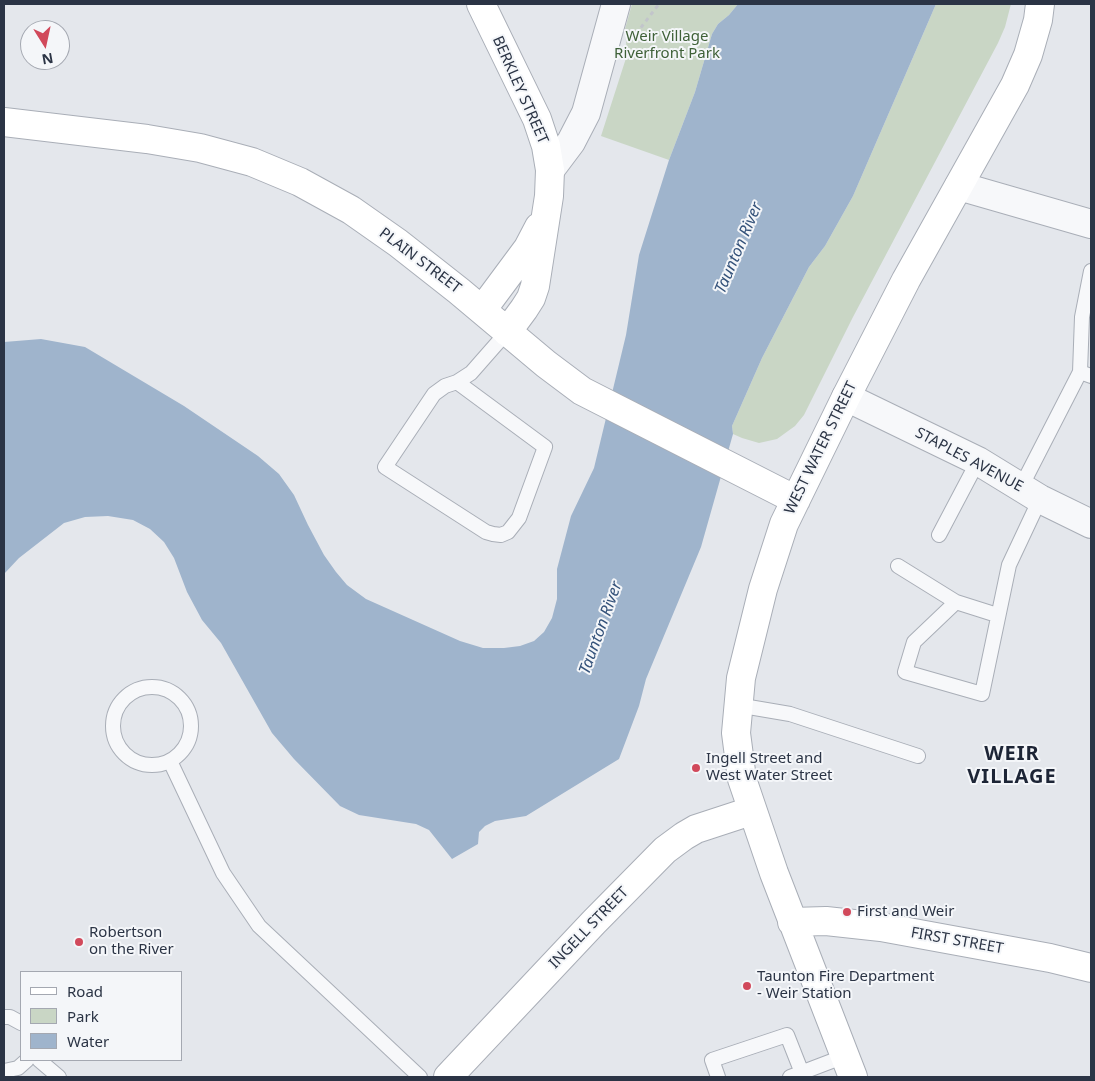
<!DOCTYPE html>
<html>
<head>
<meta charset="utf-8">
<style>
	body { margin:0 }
	#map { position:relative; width:1095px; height:1081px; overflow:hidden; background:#e4e7ec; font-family:"Noto Sans",sans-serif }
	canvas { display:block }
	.frame { position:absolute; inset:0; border:5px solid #2b3445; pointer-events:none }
	.legend { position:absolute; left:20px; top:971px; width:162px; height:90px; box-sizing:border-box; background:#f4f6f9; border:1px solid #a4a8b1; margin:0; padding:6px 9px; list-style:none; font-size:15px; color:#2b3445 }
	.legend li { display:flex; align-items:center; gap:10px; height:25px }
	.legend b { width:25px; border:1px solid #a4a8b1 }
	.north { position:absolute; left:20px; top:20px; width:50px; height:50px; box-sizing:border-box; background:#f4f6f9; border:1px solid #a4a8b1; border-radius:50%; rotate:170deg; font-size:14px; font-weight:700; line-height:20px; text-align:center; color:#2b3445 }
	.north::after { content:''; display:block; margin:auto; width:18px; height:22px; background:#d1495b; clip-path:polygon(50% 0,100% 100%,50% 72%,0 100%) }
</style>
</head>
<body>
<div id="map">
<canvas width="1095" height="1081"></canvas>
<div class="frame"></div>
<ul class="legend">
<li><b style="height:6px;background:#fff"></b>Road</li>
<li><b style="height:14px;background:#c9d6c5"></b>Park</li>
<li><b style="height:14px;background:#9fb4cc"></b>Water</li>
</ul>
<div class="north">N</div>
</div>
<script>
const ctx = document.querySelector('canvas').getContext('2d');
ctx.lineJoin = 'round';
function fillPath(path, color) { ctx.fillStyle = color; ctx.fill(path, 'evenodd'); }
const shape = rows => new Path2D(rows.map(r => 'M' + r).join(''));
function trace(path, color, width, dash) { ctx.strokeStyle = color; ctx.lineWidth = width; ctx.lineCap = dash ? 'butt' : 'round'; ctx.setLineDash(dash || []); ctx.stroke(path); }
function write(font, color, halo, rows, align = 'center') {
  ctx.font = font + ' "Noto Sans",sans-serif'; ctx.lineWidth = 4; ctx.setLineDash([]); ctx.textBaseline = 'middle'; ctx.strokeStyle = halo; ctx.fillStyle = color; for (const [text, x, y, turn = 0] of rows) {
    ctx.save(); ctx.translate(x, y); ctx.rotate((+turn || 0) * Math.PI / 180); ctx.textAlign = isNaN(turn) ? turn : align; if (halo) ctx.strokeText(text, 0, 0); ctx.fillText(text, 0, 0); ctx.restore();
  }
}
fillPath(shape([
	[632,4,738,4,729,15,718,24,712,34,695,92,669,160,601,136,627,55,625,29],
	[936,4,1011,4,1005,27,998,43,853,317,804,415,795,426,777,439,759,443,742,438,733,434,732,426,762,358,809,267,825,246,853,196]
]), '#c9d6c5');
fillPath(shape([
	[738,4,936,4,853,196,825,246,809,267,762,358,732,426,733,434,701,547,646,679,639,706,619,759,526,816,495,821,485,826,479,832,478,844,452,859,429,830,416,824,359,815,340,806,294,759,272,733,221,643,202,620,187,592,174,558,164,542,150,529,133,520,108,516,85,517,64,523,19,558,4,574,4,342,41,339,85,347,184,406,258,456,279,474,294,495,308,525,324,555,336,572,347,585,366,599,460,641,483,648,504,648,520,646,534,641,544,632,552,618,557,599,557,569,571,516,594,468,626,335,639,255,669,160,695,92,712,34,718,24,729,15]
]), '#9fb4cc');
const lane = shape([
	[1080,372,1082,317,1091,271],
	[457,382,545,447,519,518,508,532,501,535,493,534,486,532,385,467,434,394,445,386,457,382],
	[457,382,471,373,507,332],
	[1021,487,1080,372,1091,376],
	[939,535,978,461],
	[898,566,956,602,997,615],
	[956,602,914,642,905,672,982,694,1009,565,1040,499],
	'113 726a39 39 0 1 1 78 0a39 39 0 1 1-78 0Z',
	[737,705,790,714,918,756],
	[170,761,223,873,259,926,420,1077],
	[4,1017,10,1017,21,1023],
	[39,1060,59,1077],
	[4,1071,18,1068,27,1060],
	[718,1077,712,1060,787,1035,802,1073],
	[790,1077,845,1056]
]);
const street = shape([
	[550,170,571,142,586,113,616,4],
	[959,186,1091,224],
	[846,397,978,461,1040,499,1091,524]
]);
const secondary = shape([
	[481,4,537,119,546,146,550,170,549,196,535,286,531,298,524,309,507,332],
	[4,122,147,139,200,148,252,162,300,182,351,210,398,243,459,291,546,364,582,391,796,500],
	[482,310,528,248,539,227],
	[792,922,826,921,881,927,1050,958,1091,968],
	[448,1077,594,922,665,850,684,836,696,829,751,811],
	[853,1077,774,873,742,779,736,733,741,678,763,589,784,524,846,397,906,280,1015,85,1028,55,1038,20,1040,4]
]);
trace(lane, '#a9aeb7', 16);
trace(street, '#a9aeb7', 30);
trace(secondary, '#a9aeb7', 30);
trace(shape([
	[636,34,659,4]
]), '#c2c5cb', 3, [4, 4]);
trace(lane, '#f7f8fa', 14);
trace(street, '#f7f8fa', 28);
trace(secondary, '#fff', 28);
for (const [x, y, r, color] of [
	[696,768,5,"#d1495b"],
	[847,912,5,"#d1495b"],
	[79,942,5,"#d1495b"],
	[747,986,5,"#d1495b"]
]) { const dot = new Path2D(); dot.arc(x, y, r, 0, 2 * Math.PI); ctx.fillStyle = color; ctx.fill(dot); trace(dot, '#f4f6f9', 2); }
write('15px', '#3f6138', '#f4f6f9', [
	["Weir Village",667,37],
	["Riverfront Park",667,54]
]);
write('15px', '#2b3445', '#f4f6f9', [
	["BERKLEY STREET",520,90,66],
	["PLAIN STREET",420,261,37],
	["WEST WATER STREET",821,448,-64],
	["STAPLES AVENUE",969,460,28],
	["INGELL STREET",589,928,-46],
	["FIRST STREET",957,941,10]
]);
write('15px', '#2b3445', '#f4f6f9', [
	["Ingell Street and",706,759],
	["West Water Street",706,776],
	["First and Weir",857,912],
	["Robertson",89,933],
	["on the River",89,950],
	["Taunton Fire Department",757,977],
	["- Weir Station",757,994]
], 'left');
write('italic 16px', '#34527a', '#f4f6f9', [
	["Taunton River",739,248,-67],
	["Taunton River",601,628,-70]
]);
ctx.letterSpacing = '1px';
write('bold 20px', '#1d2536', '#f4f6f9', [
	["WEIR",1012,754],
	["VILLAGE",1012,777]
]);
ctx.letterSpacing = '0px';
</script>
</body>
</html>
